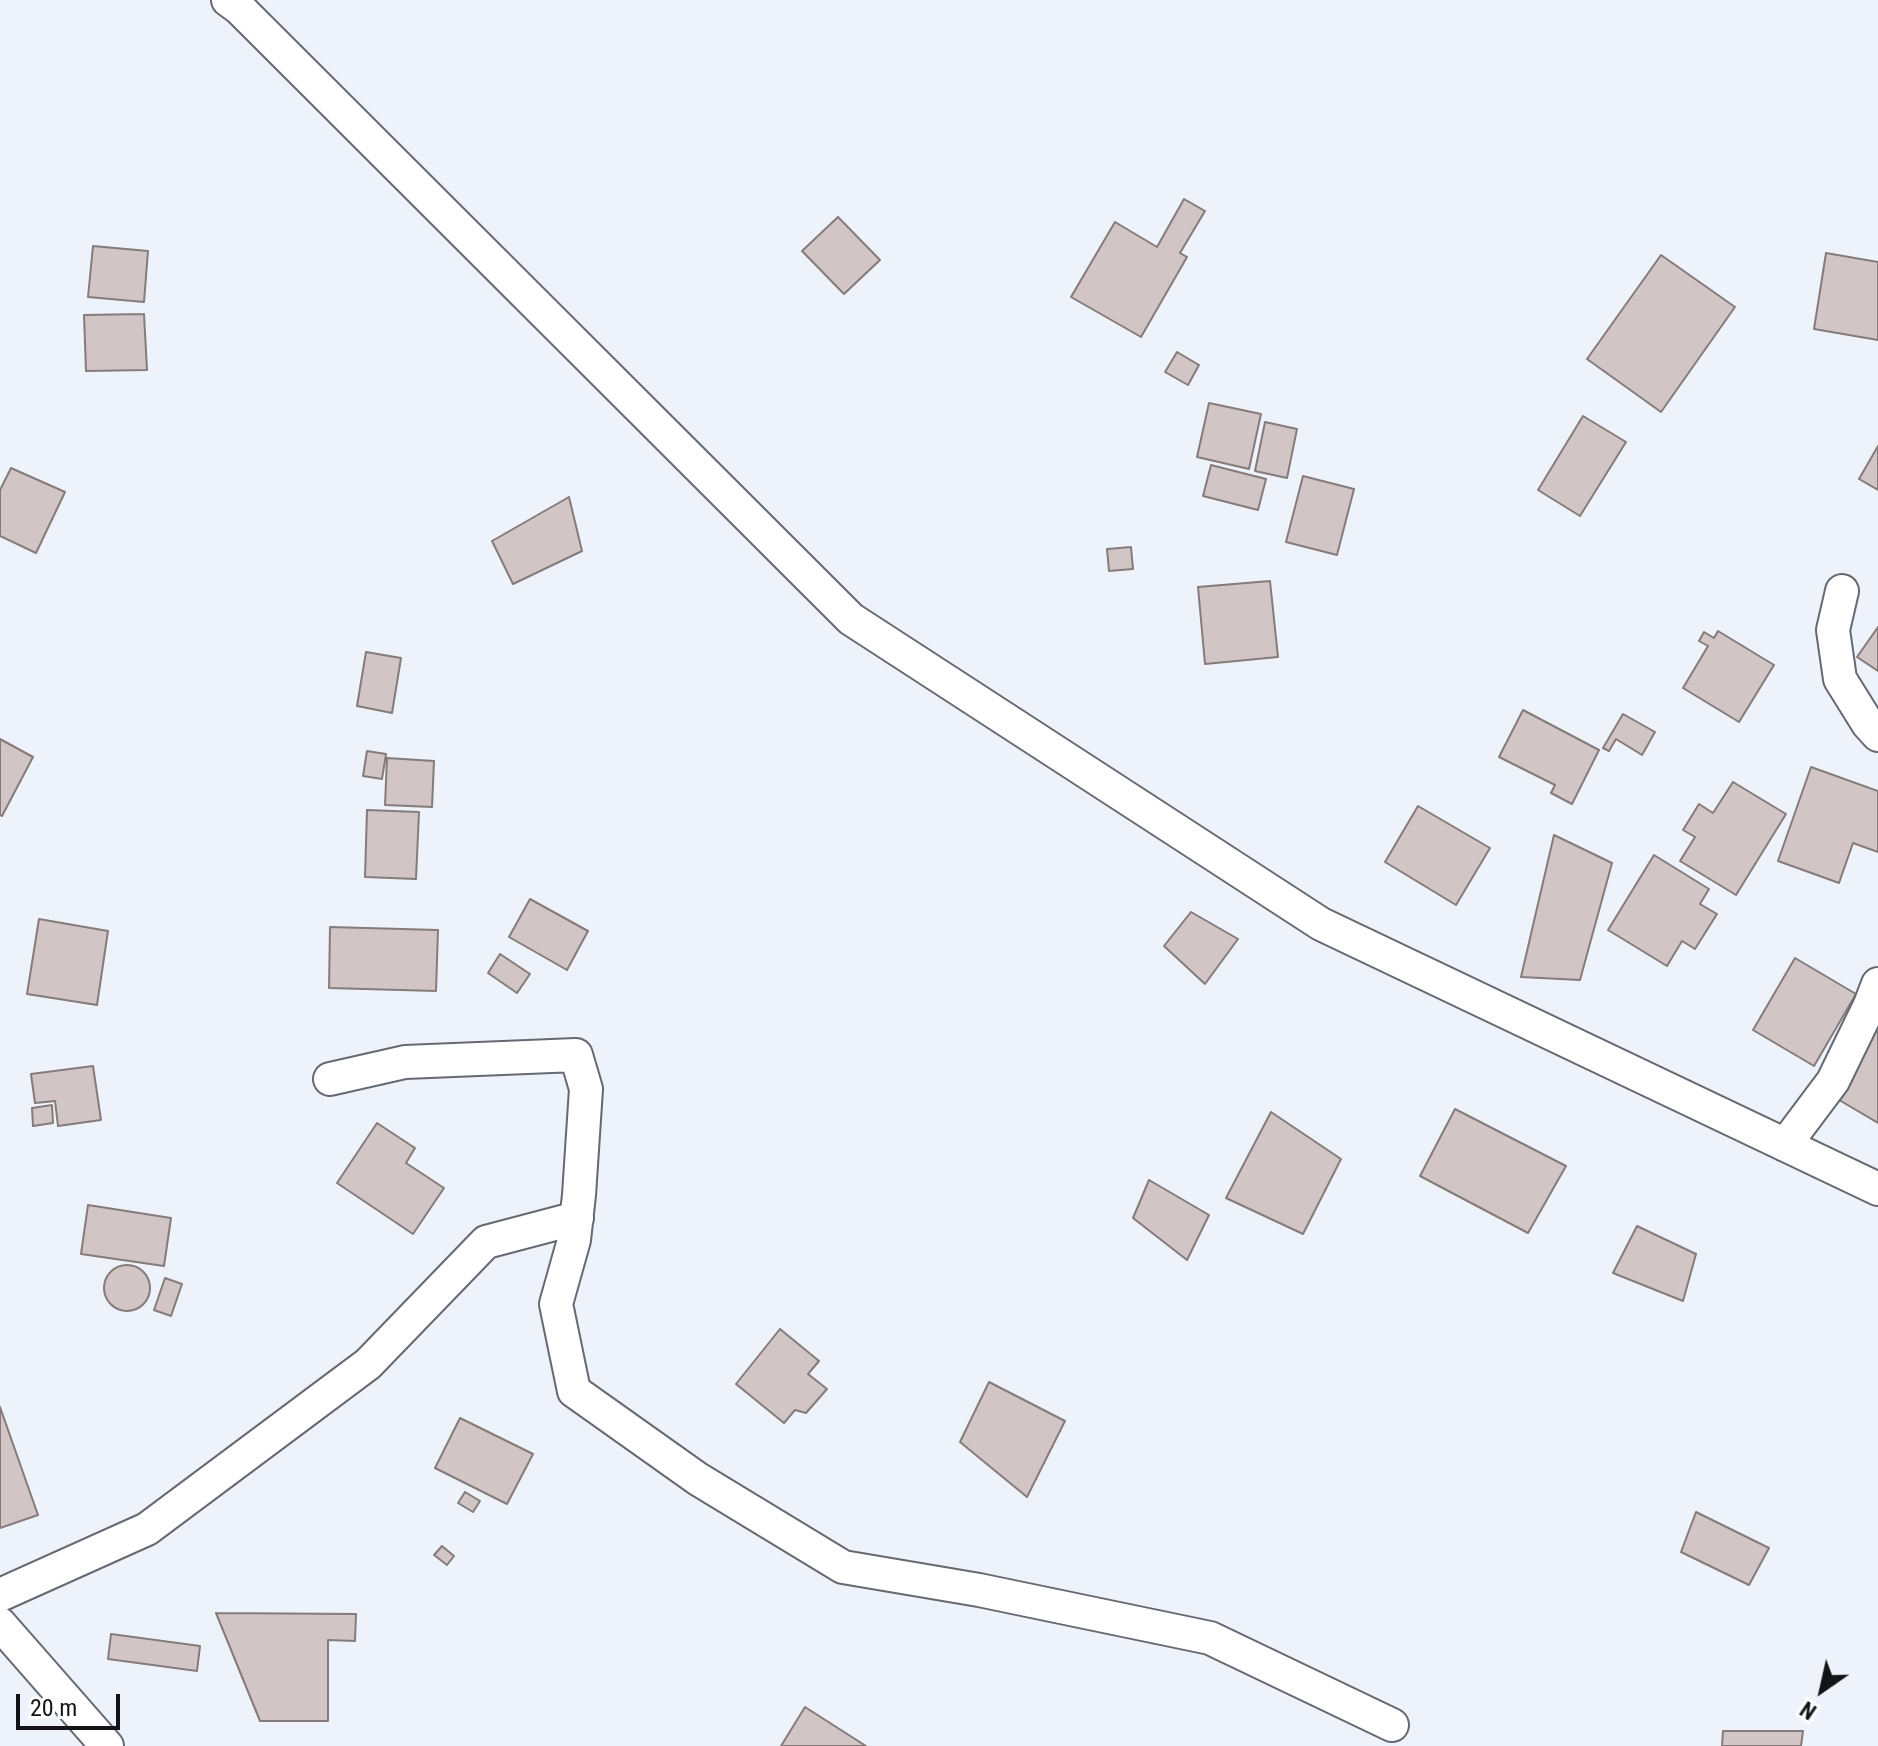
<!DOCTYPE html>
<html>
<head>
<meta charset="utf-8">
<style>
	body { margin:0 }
	#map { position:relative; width:1878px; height:1746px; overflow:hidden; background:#eef3fb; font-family:"Roboto Condensed",sans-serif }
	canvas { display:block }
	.north { position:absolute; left:1782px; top:1650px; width:80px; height:80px; -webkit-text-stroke:6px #fff; paint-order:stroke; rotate:214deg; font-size:22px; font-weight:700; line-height:32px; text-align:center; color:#131417 }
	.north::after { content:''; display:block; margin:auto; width:28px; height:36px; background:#131417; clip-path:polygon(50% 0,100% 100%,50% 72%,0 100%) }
	.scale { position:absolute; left:16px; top:1694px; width:104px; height:36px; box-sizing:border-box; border:4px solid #131417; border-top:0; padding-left:10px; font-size:24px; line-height:28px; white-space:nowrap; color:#131417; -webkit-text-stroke:6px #fff; paint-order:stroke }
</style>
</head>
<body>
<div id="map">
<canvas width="1878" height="1746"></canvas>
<div class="north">N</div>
<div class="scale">20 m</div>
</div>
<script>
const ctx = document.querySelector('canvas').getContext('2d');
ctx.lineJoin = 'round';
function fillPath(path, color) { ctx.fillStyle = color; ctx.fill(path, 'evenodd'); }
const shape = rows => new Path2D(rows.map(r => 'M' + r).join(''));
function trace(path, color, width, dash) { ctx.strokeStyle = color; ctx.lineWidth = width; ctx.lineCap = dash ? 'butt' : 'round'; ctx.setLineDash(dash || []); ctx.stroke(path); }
const building = shape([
	[1184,199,1205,211,1180,253,1187,257,1141,337,1071,297,1115,222,1157,247,1184,199],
	[838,217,880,260,844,294,802,251,838,217],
	[93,246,148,251,144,302,88,297,93,246],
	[1826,253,1878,262,1878,340,1814,329,1826,253],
	[1661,255,1735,307,1661,412,1587,359,1661,255],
	[144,314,147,370,86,371,84,315,144,314],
	[1177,352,1199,365,1188,385,1165,372,1177,352],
	[1209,403,1261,414,1249,469,1197,457,1209,403],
	[1583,416,1626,442,1580,516,1538,490,1583,416],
	[1265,422,1297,429,1287,478,1255,471,1265,422],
	[1878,446,1878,490,1859,479,1878,446],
	[1211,465,1266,479,1258,510,1203,496,1211,465],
	[11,468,65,492,36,553,0,536,0,490,11,468],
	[1303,476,1354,489,1337,555,1286,542,1303,476],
	[569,497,582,551,513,584,492,541,569,497],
	[1131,547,1133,569,1109,571,1107,549,1131,547],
	[1270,581,1278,657,1205,664,1198,587,1270,581],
	[1878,627,1878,671,1857,657,1878,627],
	[1718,631,1774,665,1739,722,1683,688,1708,646,1699,641,1704,632,1714,638,1718,631],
	[366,652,401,658,392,713,357,706,366,652],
	[1523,710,1599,750,1572,804,1551,793,1555,785,1499,757,1523,710],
	[1623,714,1655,732,1642,755,1616,739,1609,751,1603,748,1623,714],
	[0,739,33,757,2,816,0,815,0,739],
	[367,751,386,754,382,779,363,776,367,751],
	[387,758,434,761,432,807,385,805,387,758],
	[1811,767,1878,791,1878,852,1853,843,1839,883,1778,861,1811,767],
	[1733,782,1786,814,1736,895,1680,861,1695,837,1683,830,1699,804,1713,813,1733,782],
	[1418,806,1490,848,1456,905,1385,862,1418,806],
	[367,810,419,812,416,879,365,877,367,810],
	[1554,835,1612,863,1580,980,1521,977,1554,835],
	[1654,855,1709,889,1700,904,1717,914,1695,949,1682,941,1667,966,1608,930,1654,855],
	[530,899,588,931,567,970,509,937,530,899],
	[1191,912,1238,939,1205,984,1164,946,1191,912],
	[39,919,108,931,97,1005,27,994,39,919],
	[330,927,438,930,436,991,329,988,330,927],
	[500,954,530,974,517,993,488,973,500,954],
	[1795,958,1856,994,1814,1066,1753,1030,1795,958],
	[1868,1028,1878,1032,1878,1123,1834,1097,1868,1028],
	[93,1066,101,1120,58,1126,55,1101,35,1103,31,1074,93,1066],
	[52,1105,53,1123,33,1126,32,1108,52,1105],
	[1455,1109,1566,1166,1528,1233,1420,1176,1455,1109],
	[1271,1112,1341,1159,1303,1234,1226,1198,1271,1112],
	[377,1123,415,1148,406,1163,444,1188,413,1234,337,1183,377,1123],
	[1149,1180,1209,1215,1187,1260,1133,1218,1149,1180],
	[88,1205,171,1218,164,1266,81,1254,88,1205],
	[1637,1226,1696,1254,1683,1301,1613,1273,1637,1226],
	'104 1288a23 23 0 1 1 46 0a23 23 0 1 1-46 0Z',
	[165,1278,182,1284,171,1316,154,1310,165,1278],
	[780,1329,819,1361,808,1374,827,1389,806,1413,795,1410,784,1423,736,1384,780,1329],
	[989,1382,1065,1421,1027,1497,960,1442,989,1382],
	[0,1407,38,1515,0,1528,0,1407],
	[460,1418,533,1454,507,1504,435,1468,460,1418],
	[465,1492,480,1501,473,1512,458,1503,465,1492],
	[1696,1512,1769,1548,1749,1585,1681,1552,1696,1512],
	[442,1546,454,1556,447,1565,434,1555,442,1546],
	[216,1613,356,1614,355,1641,328,1640,328,1721,260,1721,216,1613],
	[111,1634,200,1646,197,1671,108,1659,111,1634],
	[805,1707,866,1746,781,1746,805,1707],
	[1723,1731,1803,1731,1801,1746,1722,1746,1723,1731]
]);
fillPath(building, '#d1c6c5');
trace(building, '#857b7a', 2);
const minor = shape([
	[228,0,239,8,851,619,1321,924,1878,1189],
	[1842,591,1833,630,1840,679,1868,724,1878,735],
	[330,1079,405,1062,576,1055,586,1089,579,1195,574,1240,556,1304,574,1391,698,1479,843,1567,979,1590,1210,1638,1392,1725],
	[1785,1145,1833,1081,1870,1005,1878,984],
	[0,1595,147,1529,368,1364,486,1242,577,1218],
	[0,1624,107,1746]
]);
trace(minor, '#656971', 36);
trace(minor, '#fff', 32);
</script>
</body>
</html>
